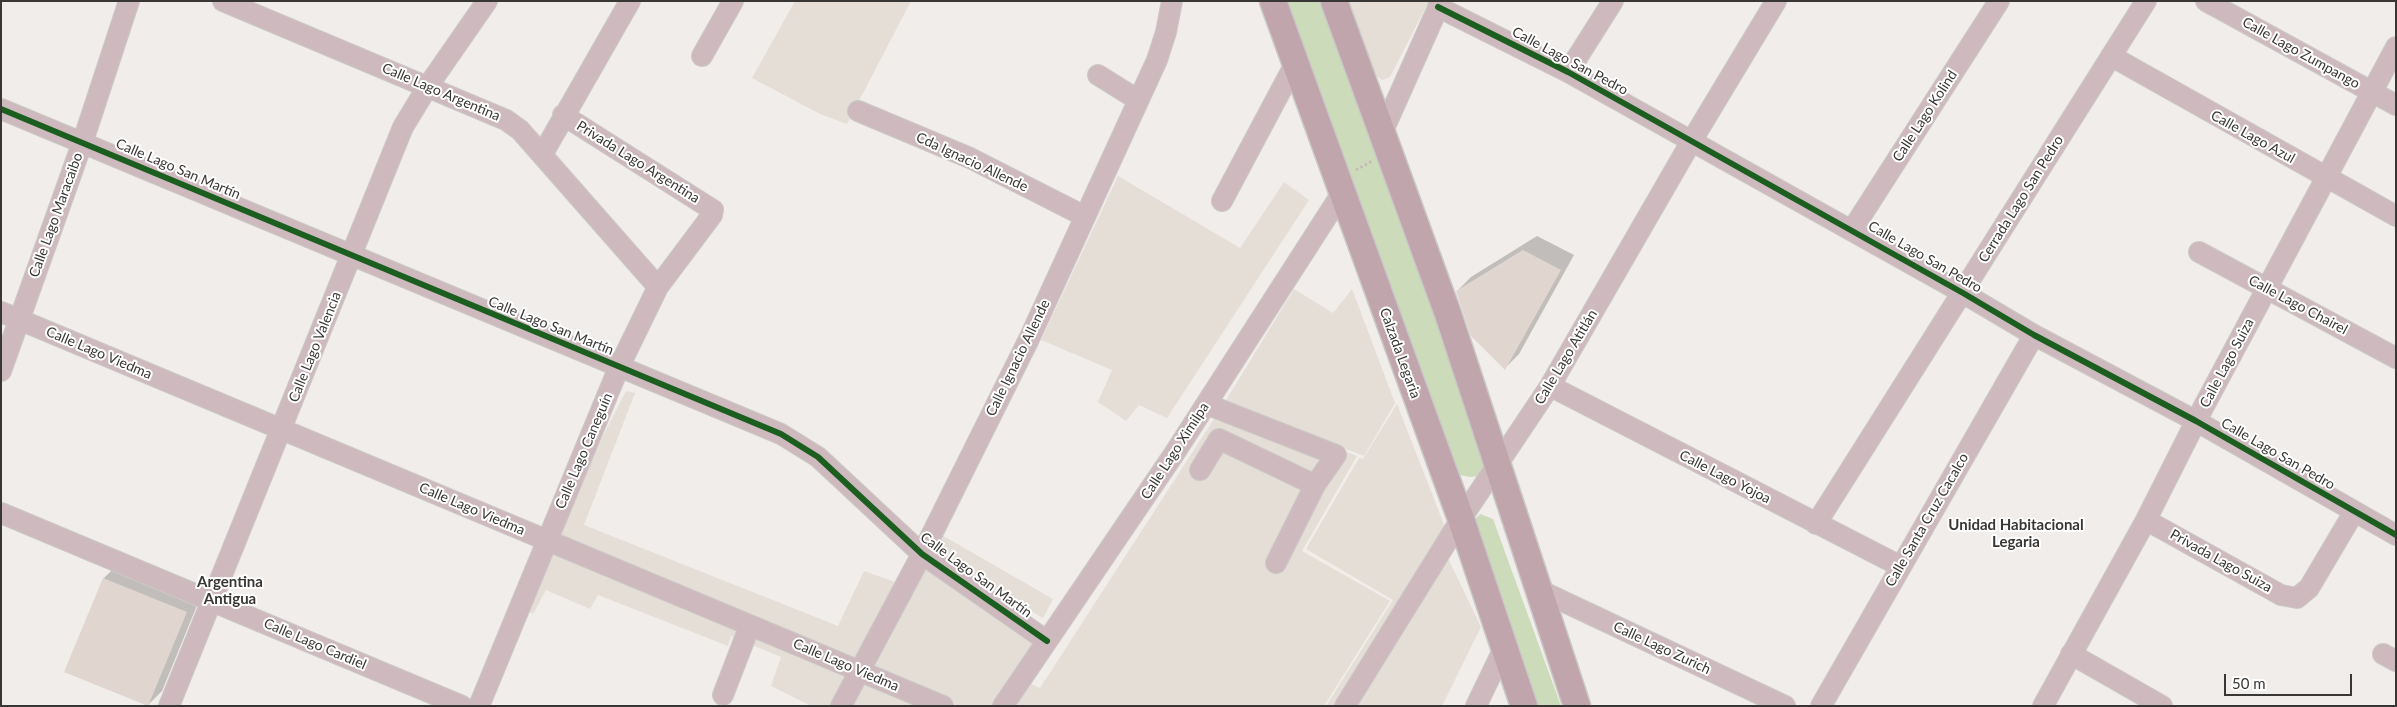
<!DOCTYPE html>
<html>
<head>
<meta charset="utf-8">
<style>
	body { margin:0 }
	#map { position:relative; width:2397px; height:707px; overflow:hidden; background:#f0edea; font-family:Lato,sans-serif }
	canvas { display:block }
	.frame { position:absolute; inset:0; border:2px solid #393735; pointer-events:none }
	.scale { position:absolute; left:2224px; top:674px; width:128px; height:22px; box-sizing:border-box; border:2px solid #393735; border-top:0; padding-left:6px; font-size:15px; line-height:18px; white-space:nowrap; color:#393735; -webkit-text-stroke:4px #fff; paint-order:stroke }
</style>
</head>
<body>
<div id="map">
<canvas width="2397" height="707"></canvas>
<div class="frame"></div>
<div class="scale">50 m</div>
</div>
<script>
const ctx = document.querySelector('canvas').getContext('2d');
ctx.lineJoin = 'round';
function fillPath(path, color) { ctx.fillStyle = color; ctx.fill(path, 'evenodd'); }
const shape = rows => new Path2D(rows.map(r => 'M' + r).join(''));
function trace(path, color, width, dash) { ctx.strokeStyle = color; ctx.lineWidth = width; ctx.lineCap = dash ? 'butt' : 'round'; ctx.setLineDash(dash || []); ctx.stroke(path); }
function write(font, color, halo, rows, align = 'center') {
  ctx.font = font + ' Lato,sans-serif'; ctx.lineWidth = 4; ctx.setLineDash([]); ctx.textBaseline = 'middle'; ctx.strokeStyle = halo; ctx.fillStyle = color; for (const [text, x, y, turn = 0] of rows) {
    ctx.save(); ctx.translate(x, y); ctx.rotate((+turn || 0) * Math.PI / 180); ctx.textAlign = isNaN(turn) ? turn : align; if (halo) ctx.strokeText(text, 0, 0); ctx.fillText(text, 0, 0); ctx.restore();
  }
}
fillPath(shape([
	[795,1,911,1,847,124,820,114,752,78],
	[1349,1,1429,1,1390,77,1382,80,1371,72],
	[1118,176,1240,248,1284,182,1309,200,1167,418,1139,405,1126,421,1098,402,1112,370,1041,340],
	[1294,289,1333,313,1352,289,1395,403,1364,456,1225,402],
	[626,391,635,393,584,525,838,626,864,571,898,583,858,664,557,537,588,465],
	[1397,404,1448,535,1341,706,1326,706,1393,600,1306,549,1359,458,1363,459],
	[1223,405,1357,456,1302,551,1390,601,1324,706,1014,706,1029,683,1040,688],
	[940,534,1053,599,1043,618,930,553],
	[552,550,849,674,833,706,811,706,771,686,781,657,731,636,728,646,598,595,590,609,546,590,533,614,525,610],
	[1446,554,1481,627,1442,706,1351,706],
	[924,564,1040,640,996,706,958,706,869,667],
	[863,678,929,706,846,706]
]), '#e5ded7');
fillPath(shape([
	[1287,1,1322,1,1397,206,1486,461,1479,476,1470,477,1459,475,1452,460],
	[1480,514,1493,519,1561,706,1531,706,1472,523]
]), '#ccdcba');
fillPath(shape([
	[1537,236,1574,255,1519,354,1505,368,1457,291,1471,277],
	[118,564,200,598,162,691,148,705,66,671,104,578]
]), '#0003');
fillPath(shape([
	[1523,250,1561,270,1505,370,1471,336,1456,291],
	[103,578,187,612,148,706,64,672]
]), '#e1d5d0');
const minor = shape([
	[223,1,506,120,520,130,658,287],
	[2206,1,2396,105],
	[1438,7,1568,72,1963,293,2034,335,2196,421,2396,535],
	[702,56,733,1],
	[2111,56,2396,216],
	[1568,72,1613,1],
	[1098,75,1138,100],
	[1,109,781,434,818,457,922,554,1047,641],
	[858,111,970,158,1084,216],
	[1383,131,1441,1],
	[542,155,630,1],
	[1222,201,1296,62],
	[1852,230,1999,1],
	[2199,252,2396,358],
	[1,312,943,706],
	[1,371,83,141,129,1],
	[1550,386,1900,566],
	[1206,404,1336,455,1315,485,1276,563],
	[1200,470,1219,439,1315,485],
	[1,513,462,706],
	[2146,520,2281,595,2297,598,2309,588,2354,512],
	[1816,524,2146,1],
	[1539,590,1785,706],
	[2071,654,2162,706],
	[2383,654,2396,661],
	[723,695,750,625],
	[169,706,403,127,428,86,487,1],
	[479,706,619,367,658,287,712,215,713,210,563,115],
	[841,706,922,554,1029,339,1157,60,1166,32,1172,1],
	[1003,706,1174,454,1342,193],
	[1345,706,1461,519,1550,386,1691,142,1776,1],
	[1476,706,1504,648],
	[1821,706,2034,335],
	[2043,706,2146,520,2196,421,2396,47]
]);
const major = shape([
	[1273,1,1461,519,1524,706],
	[1334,1,1448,314,1577,706]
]);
trace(minor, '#cbc9c7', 22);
trace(major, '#cbc9c7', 29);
trace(shape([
	[1356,170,1372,161]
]), '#c6babb', 3, [2.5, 2.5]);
trace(minor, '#cebabe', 20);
trace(major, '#c0a6ac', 26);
trace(shape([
	[1438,7,1568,72,1963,293,2034,335,2196,421,2396,535],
	[1,109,781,434,818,457,922,554,1047,641]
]), '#1b5e20', 6);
write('14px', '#393735', '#fff', [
	["Calle Lago Zumpango",2301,53,29],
	["Calle Lago San Pedro",1570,61,28],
	["Calle Lago Argentina",441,92,23],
	["Calle Lago Kolind",1925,116,-57],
	["Calle Lago Azul",2253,137,29],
	["Privada Lago Argentina",638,162,32],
	["Cda Ignacio Allende",972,162,25],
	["Calle Lago San Martín",178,169,23],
	["Cerrada Lago San Pedro",2021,199,-58],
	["Calle Lago Maracaibo",56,215,-70],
	["Calle Lago San Pedro",1925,257,30],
	["Calle Lago Chairel",2298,305,28],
	["Calle Lago San Martín",551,326,22],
	["Calle Lago Valencia",315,347,-68],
	["Calle Lago Viedma",99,353,23],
	["Calzada Legaria",1400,353,70],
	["Calle Lago Atitlán",1566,357,-59],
	["Calle Ignacio Allende",1018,358,-64],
	["Calle Lago Suiza",2227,363,-62],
	["Calle Lago Caneguín",584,451,-67],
	["Calle Lago Ximilpa",1175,451,-57],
	["Calle Lago San Pedro",2278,454,30],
	["Calle Lago Yojoa",1725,477,27],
	["Calle Lago Viedma",472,509,23],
	["Calle Santa Cruz Cacalco",1927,520,-60],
	["Privada Lago Suiza",2221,561,29],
	["Calle Lago San Martín",976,575,36],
	["Calle Lago Cardiel",315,644,23],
	["Calle Lago Zurich",1662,648,25],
	["Calle Lago Viedma",846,665,23]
]);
write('bold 15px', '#393735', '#fff', [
	["Unidad Habitacional",2016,525],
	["Legaria",2016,542],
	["Argentina",230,582],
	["Antigua",230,599]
]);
</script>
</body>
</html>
